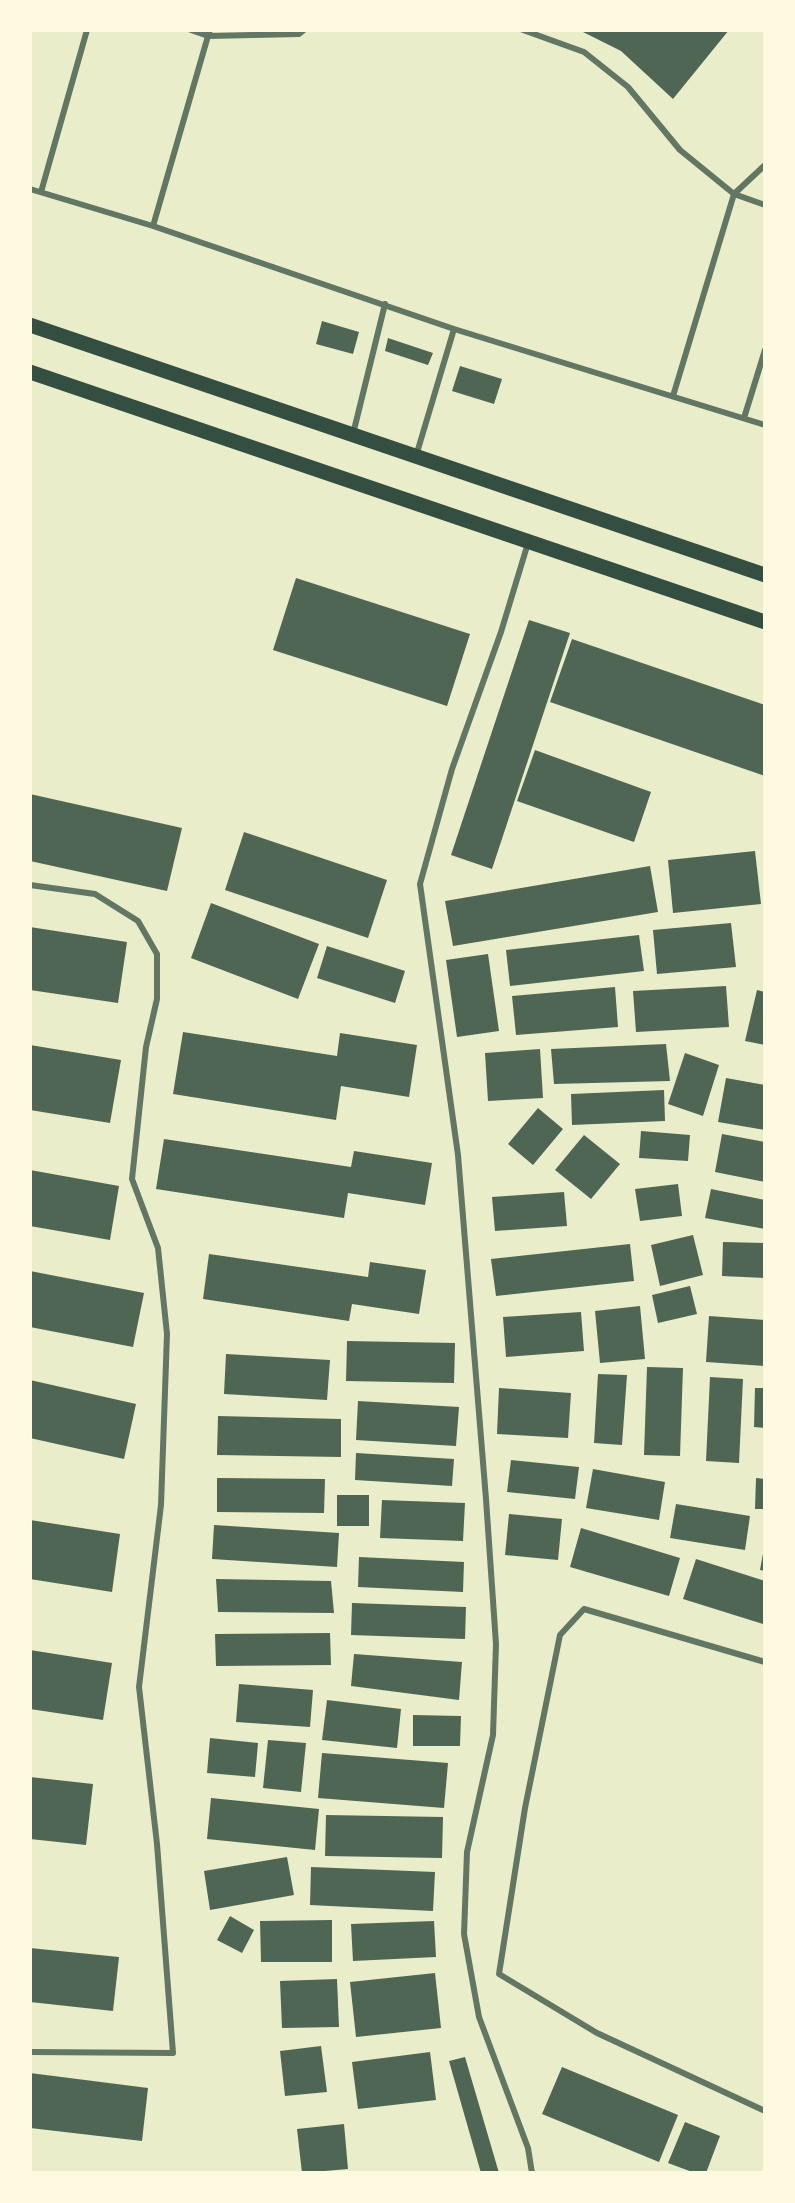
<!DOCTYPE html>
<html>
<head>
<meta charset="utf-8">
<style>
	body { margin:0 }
	#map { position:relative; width:795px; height:2203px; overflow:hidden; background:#e9edc9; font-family:"Golos Text",sans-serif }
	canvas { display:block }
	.frame { position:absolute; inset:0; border:32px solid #fefae0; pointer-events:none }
</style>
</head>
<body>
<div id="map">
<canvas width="795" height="2203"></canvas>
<div class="frame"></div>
</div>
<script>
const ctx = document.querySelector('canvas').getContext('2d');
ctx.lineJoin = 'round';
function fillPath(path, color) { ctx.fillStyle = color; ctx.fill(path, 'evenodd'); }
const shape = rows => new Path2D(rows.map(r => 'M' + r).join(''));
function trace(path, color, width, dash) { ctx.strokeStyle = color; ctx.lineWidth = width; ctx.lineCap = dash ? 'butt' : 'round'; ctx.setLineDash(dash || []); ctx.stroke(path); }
fillPath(shape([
	[579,30,729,30,673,99,621,51],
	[322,321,359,332,353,354,316,344],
	[388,338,433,353,428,365,385,351],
	[460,366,502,379,494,404,452,391],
	[296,578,470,634,447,706,273,650],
	[529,620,570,633,492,869,451,855],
	[572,639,765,705,765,776,550,702],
	[535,750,651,792,634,842,517,801],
	[30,794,182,828,167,891,30,861],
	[244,832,387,880,368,938,225,890],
	[755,851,761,904,673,913,668,860],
	[650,866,658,912,453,946,445,901],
	[211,903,319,944,298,999,191,958],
	[731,923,736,967,657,974,653,930],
	[30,927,127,942,118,1003,30,990],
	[639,935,644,971,510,986,506,950],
	[327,946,405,971,395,1003,317,978],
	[488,954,499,1031,457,1037,446,960],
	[726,986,729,1027,636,1032,633,991],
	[615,987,618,1027,516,1035,512,996],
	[757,990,765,992,765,1045,745,1041],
	[183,1032,337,1056,340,1033,417,1045,409,1097,341,1086,336,1120,173,1094],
	[666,1044,670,1081,554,1084,551,1049],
	[30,1045,121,1060,110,1123,30,1110],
	[540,1049,543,1098,488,1101,485,1053],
	[685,1053,719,1065,703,1116,668,1104],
	[726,1078,765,1085,765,1130,718,1122],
	[664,1090,665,1121,572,1125,571,1094],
	[538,1108,563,1129,533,1165,508,1144],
	[641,1131,690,1135,688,1161,639,1158],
	[722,1134,765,1142,765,1182,715,1172],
	[584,1135,620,1164,591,1199,555,1170],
	[164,1139,351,1167,354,1151,432,1163,425,1205,348,1193,344,1218,156,1189],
	[30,1170,119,1186,110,1240,30,1226],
	[678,1184,682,1216,640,1221,635,1189],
	[711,1189,765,1200,765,1229,705,1218],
	[564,1192,567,1226,495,1231,492,1197],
	[693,1235,703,1275,660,1286,651,1245],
	[723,1242,765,1243,765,1278,722,1276],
	[630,1244,634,1281,496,1296,491,1259],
	[209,1254,368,1277,370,1262,426,1270,419,1314,352,1304,349,1321,203,1299],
	[30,1271,144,1293,133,1347,30,1327],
	[690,1286,697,1314,658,1323,652,1295],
	[640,1306,645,1359,600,1363,595,1311],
	[581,1312,584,1351,506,1357,503,1317],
	[709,1316,765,1320,765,1366,706,1362],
	[347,1341,455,1343,454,1383,346,1381],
	[226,1354,330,1360,327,1400,224,1394],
	[647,1367,683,1368,680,1456,644,1455],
	[598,1374,627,1375,622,1445,594,1443],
	[710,1377,743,1379,739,1463,706,1461],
	[30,1380,136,1404,124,1459,30,1438],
	[499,1388,571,1393,568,1438,497,1434],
	[755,1388,765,1388,765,1428,754,1427],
	[358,1401,459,1407,456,1446,356,1440],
	[218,1416,341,1419,341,1457,217,1455],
	[356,1453,454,1459,452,1486,355,1480],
	[511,1460,579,1467,575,1499,507,1492],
	[593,1469,665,1482,659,1520,586,1508],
	[217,1478,325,1479,324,1513,217,1512],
	[756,1478,765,1479,765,1509,755,1509],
	[337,1495,369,1495,369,1526,337,1526],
	[382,1500,465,1503,463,1541,380,1538],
	[676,1504,750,1516,745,1550,670,1538],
	[509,1514,562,1519,558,1560,505,1555],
	[30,1520,120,1534,112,1592,30,1579],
	[214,1525,339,1533,337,1567,212,1559],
	[581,1528,680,1558,669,1596,570,1567],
	[764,1548,765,1548,765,1571,760,1570],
	[359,1557,464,1562,463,1592,358,1587],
	[696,1559,765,1581,765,1617,763,1624,683,1599],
	[216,1579,331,1581,334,1613,218,1612],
	[352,1603,466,1607,465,1639,351,1635],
	[330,1633,331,1665,216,1666,215,1634],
	[30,1650,112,1663,103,1720,30,1709],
	[354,1654,462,1662,459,1700,351,1686],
	[239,1684,313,1690,310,1727,236,1722],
	[327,1700,401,1709,397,1748,322,1740],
	[413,1715,461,1716,460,1746,413,1746],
	[210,1738,258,1743,255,1777,207,1773],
	[268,1740,306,1743,301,1792,263,1788],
	[322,1753,448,1763,444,1808,318,1798],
	[30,1777,93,1784,86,1845,30,1839],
	[211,1798,319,1809,315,1850,207,1839],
	[326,1815,443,1817,442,1858,325,1856],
	[287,1857,294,1895,210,1910,204,1871],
	[311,1867,435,1872,433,1911,310,1905],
	[230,1916,254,1930,242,1953,217,1940],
	[332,1920,332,1962,261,1962,260,1921],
	[434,1921,436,1957,353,1961,351,1924],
	[30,1948,119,1957,113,2011,30,2002],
	[435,1973,441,2028,356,2037,350,1982],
	[337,1979,339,2027,282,2028,280,1981],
	[321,2046,327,2092,285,2096,280,2051],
	[430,2052,436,2100,358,2109,352,2062],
	[465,2057,499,2173,481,2173,449,2061],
	[562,2067,678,2115,659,2162,542,2114],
	[30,2073,148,2088,142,2141,30,2128],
	[685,2122,720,2136,706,2173,695,2173,668,2163],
	[344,2124,348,2169,302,2173,297,2129]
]), '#4f6655');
trace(shape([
	[191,30,208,36,210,30],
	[304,30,299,34,208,36,153,226,454,329,416,456],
	[523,30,584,52,628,87,680,150,734,194,673,396],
	[765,165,734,194,765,205],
	[30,189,153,226],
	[41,192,87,30],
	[454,329,765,425],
	[744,418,765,350],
	[353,434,385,304],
	[528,543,501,632,452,769,420,884,458,1155,486,1499,496,1644,493,1735,467,1852,464,1934,479,2017,528,2148,532,2173],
	[30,885,95,894,138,921,157,954,157,999,146,1047,132,1179,158,1248,167,1334,161,1505,139,1687,157,1844,173,2053,30,2052],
	[765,1662,584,1609,560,1635,525,1808,499,1974,597,2033,765,2111]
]), '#617663', 6);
trace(shape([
	[30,325,765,575],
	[30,372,765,622]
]), '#344e41', 15);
</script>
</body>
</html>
